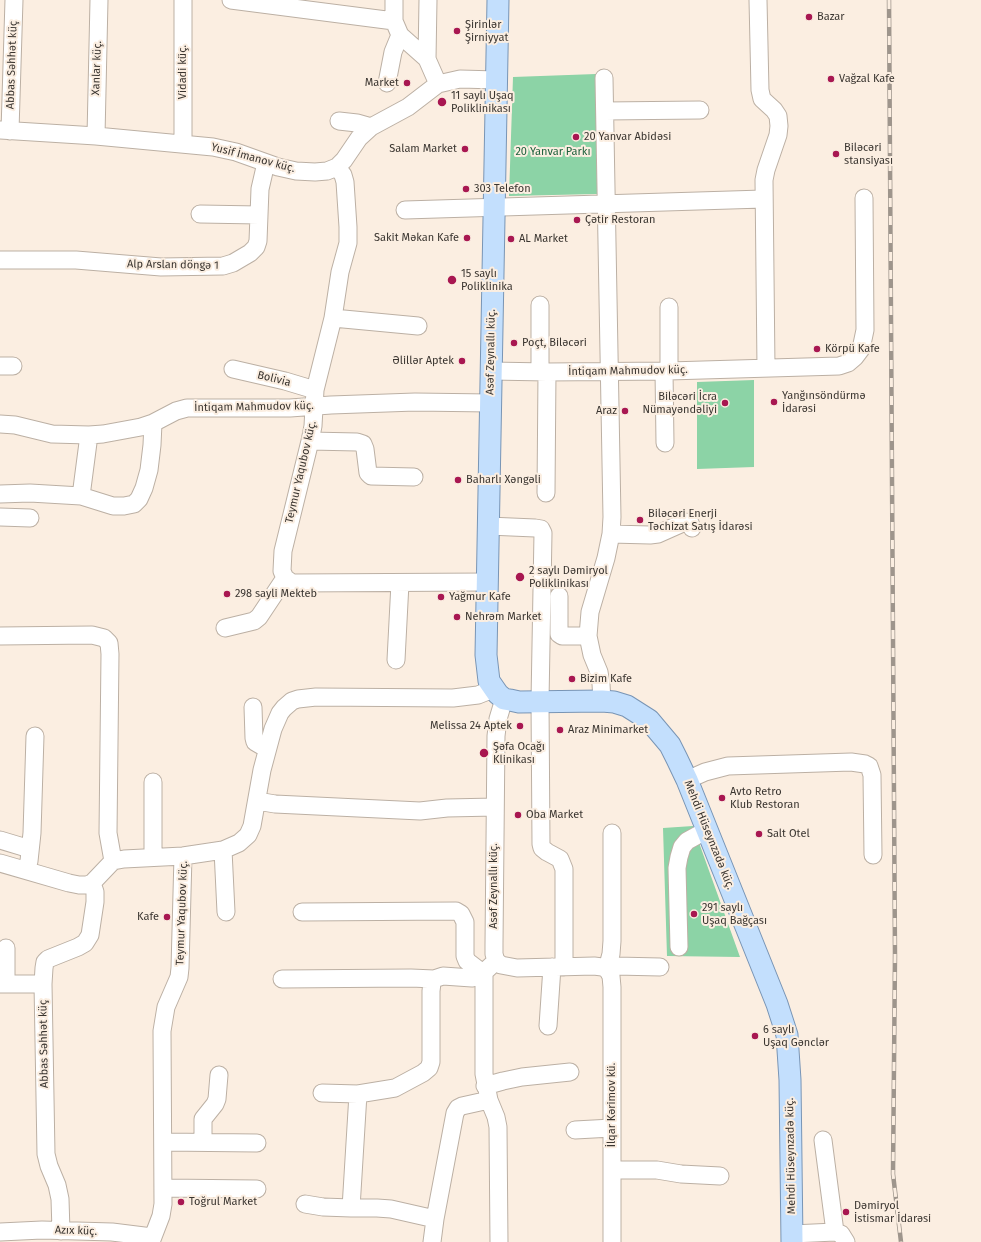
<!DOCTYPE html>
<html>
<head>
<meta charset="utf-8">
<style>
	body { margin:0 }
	canvas { display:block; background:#fbeee1 }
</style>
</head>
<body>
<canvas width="981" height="1242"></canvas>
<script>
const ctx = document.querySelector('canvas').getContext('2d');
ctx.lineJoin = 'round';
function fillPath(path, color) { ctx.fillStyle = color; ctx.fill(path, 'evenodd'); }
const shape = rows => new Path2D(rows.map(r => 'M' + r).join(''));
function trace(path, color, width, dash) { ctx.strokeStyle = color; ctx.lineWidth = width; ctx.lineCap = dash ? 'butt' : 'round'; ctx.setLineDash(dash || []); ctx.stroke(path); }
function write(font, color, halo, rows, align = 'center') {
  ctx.font = font + ' "Fira Sans",sans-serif'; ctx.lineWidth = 4; ctx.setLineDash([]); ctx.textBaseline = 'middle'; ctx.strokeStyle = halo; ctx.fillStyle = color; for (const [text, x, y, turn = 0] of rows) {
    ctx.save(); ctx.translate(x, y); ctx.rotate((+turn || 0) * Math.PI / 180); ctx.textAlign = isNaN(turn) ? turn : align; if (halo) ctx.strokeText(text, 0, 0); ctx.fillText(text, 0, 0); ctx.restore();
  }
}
fillPath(shape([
	[596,74,597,194,509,196,513,77],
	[754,380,754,467,697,469,697,382],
	[693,826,740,957,667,956,663,828]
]), '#8cd3a6');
const minor = shape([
	[183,0,183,143],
	[231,0,394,21],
	[394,0,394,21,400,35,427,59,438,84],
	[758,0,760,90,762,99,774,110,778,116,779,126,778,135,766,170,764,180,766,368],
	[427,59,428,0],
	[387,83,393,52,400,35],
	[605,111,700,110],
	[339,121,357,123,371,127],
	[0,130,96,136,213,147,236,152,278,167,296,171,315,172,327,171,337,167,344,160,359,138,371,127,408,107,438,84,460,79,497,80],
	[10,131,14,0],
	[96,136,99,0],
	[337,167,343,175,345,182,348,227,348,243,340,272,333,318,315,390,313,426,310,441,283,551,282,571,285,578,292,583,488,582],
	[405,210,763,199],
	[200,214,259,215],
	[0,260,76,260,161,267,223,266,233,263,250,253,256,247,258,241,260,189,266,163],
	[669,307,669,371],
	[333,318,418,326],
	[0,366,13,366],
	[233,369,285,381,315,390],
	[491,371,547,372,669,371,839,366,848,363,855,357,861,349,865,330,864,198],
	[664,371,665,443],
	[540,372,540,305],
	[0,424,15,425,52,434,89,435,103,434,141,427,153,423,176,411,187,408,290,408,331,405,415,402,490,403],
	[310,441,357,442,363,444,365,449,368,473,371,476,414,477],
	[546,493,547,372],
	[0,494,30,493,81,496,113,506,124,506,134,504,139,499,144,488,149,470,152,445,153,423],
	[81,496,89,435],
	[0,517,30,518],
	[488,526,535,528,541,529,543,533,540,701,541,844,542,848,547,852,560,859,564,869,564,967],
	[611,534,650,535,658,534,685,522,690,523,692,528],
	[559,596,559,634,562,636,588,636],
	[225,628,254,621,259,617,285,578],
	[0,636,92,635,104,638,109,643,110,654,108,833,113,861],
	[396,660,400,583],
	[504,699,498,719,496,736,494,944,494,954,496,961,501,965,517,968,594,966,602,967,607,969],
	[602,701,601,684,599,672,592,655,588,636,590,612,606,558,611,534,612,517,604,78],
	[253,707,254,738,255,742,267,749],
	[687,780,705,772,728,766,851,762,865,764,869,766,872,775,873,855],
	[153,782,153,857],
	[257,801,275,804,420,811,447,808,495,807],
	[0,840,30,849],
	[223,850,226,912],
	[0,863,69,883,79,885,87,885,92,883,113,861,124,859,183,856,223,850,239,843,248,835,252,826,262,770,273,729,280,713,284,708,292,701,298,699,316,697,453,698,478,695,493,689],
	[26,870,29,861,32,833,35,736],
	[302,912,456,911,461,914,465,922,465,956,467,961,484,974,484,1074,489,1100,496,1117,498,1127,499,1242],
	[679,947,677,868,679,857,682,847,687,841,707,830],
	[607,969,611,976,612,987,612,1242],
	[607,969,611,954,612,941,612,833],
	[607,969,616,966,660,967],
	[282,979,411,978,434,979],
	[0,984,43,984],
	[6,984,6,948],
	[548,1026,552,967],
	[485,1086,503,1081,522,1077,570,1072],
	[322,1093,358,1094],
	[575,1130,612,1128],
	[823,1140,835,1232],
	[163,1142,257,1143],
	[203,1142,203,1119,215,1104,217,1099,219,1075],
	[612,1170,657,1170,681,1174,720,1176],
	[164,1188,257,1189],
	[305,1204,323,1207,351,1208],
	[435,1219,391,1209,377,1208,351,1208,358,1094,395,1088,423,1073,429,1068,431,1062,431,991,432,983,434,979,443,976,472,978,480,976,496,961],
	[61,1231,60,1199,57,1185,49,1166,46,1154,43,984,44,968,45,962,48,959,78,947,85,943,90,935,95,902,95,892,92,883],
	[0,1232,42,1230,112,1232,152,1237],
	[792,1234,835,1232,841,1234,846,1242],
	[151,1242,161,1216,163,1204,162,1031,166,1007,179,977,180,968,183,856],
	[432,1242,435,1219,455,1113,458,1108,462,1106,489,1100]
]);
const major = shape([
	[498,0,486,655,489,681,498,694,504,699,510,700,519,702,602,701,614,702,627,706,649,720,670,745,677,759,687,780,777,1004,787,1035,790,1080,792,1242]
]);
trace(minor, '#bcb0a4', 19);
trace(major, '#7995b5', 23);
trace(minor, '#fff', 17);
trace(major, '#c3dffd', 21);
const rail = shape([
	[889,0,895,955,893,1174,901,1242]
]);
trace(rail, '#9e958c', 4.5);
trace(rail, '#fbeee1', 3, [9]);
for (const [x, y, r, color] of [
	[809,17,4,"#a81751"],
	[457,31,4,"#a81751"],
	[831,79,4,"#a81751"],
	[407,83,4,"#a81751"],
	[442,102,5,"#a81751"],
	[576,137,4,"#a81751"],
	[465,149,4,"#a81751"],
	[836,154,4,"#a81751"],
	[466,189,4,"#a81751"],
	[577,220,4,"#a81751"],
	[467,238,4,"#a81751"],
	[511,239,4,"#a81751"],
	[452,280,5,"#a81751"],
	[514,343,4,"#a81751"],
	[817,349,4,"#a81751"],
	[462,361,4,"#a81751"],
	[774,402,4,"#a81751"],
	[725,403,4,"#a81751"],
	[625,411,4,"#a81751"],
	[458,480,4,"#a81751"],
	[640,520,4,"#a81751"],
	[520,577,5,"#a81751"],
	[227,594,4,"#a81751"],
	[441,597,4,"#a81751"],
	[457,617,4,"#a81751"],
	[572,679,4,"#a81751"],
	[520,726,4,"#a81751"],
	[560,730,4,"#a81751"],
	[484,753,5,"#a81751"],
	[722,798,4,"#a81751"],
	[518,815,4,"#a81751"],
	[759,834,4,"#a81751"],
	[694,914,4,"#a81751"],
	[167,917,4,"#a81751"],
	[755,1036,4,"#a81751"],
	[181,1202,4,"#a81751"],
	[846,1212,4,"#a81751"]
]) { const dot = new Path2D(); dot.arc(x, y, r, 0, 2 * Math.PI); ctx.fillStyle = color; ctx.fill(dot); trace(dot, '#fbeee1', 1.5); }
write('11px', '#3a3530', '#fbeee1', [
	["Bazar",817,17],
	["Şirinlər",465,25],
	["Şirniyyat",465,38],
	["Vağzal Kafe",839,79],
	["Market",399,83,"right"],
	["11 saylı Uşaq",451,96],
	["Poliklinikası",451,109],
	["20 Yanvar Abidəsi",584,137],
	["Biləcəri",844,148],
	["stansiyası",844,161],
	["Salam Market",457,149,"right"],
	["303 Telefon",474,189],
	["Çətir Restoran",585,220],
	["Sakit Məkan Kafe",459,238,"right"],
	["AL Market",519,239],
	["15 saylı",461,274],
	["Poliklinika",461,287],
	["Poçt, Biləcəri",522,343],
	["Körpü Kafe",825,349],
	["Əlillər Aptek",454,361,"right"],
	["Yanğınsöndürmə",782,396],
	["İdarəsi",782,409],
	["Biləcəri İcra",717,397,"right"],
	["Nümayəndəliyi",717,410,"right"],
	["Araz",617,411,"right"],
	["Baharlı Xəngəli",466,480],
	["Biləcəri Enerji",648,514],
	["Təchizat Satış İdarəsi",648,527],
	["2 saylı Dəmiryol",529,571],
	["Poliklinikası",529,584],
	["298 sayli Mekteb",235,594],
	["Yağmur Kafe",449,597],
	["Nehrəm Market",465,617],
	["Bizim Kafe",580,679],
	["Melissa 24 Aptek",512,726,"right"],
	["Araz Minimarket",568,730],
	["Şəfa Ocağı",493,747],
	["Klinikası",493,760],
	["Avto Retro",730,792],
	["Klub Restoran",730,805],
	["Oba Market",526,815],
	["Salt Otel",767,834],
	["291 saylı",702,908],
	["Uşaq Bağçası",702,921],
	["Kafe",159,917,"right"],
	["6 saylı",763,1030],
	["Uşaq Gənclər",763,1043],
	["Toğrul Market",189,1202],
	["Dəmiryol",854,1206],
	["İstismar İdarəsi",854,1219]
], 'left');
write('11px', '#3a3530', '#fbeee1', [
	["Abbas Səhhət küç",12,65,-88],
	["Xanlar küç.",97,68,-88],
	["Vidadi küç.",183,72,-90],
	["Yusif İmanov küç.",253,158,15],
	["Alp Arslan döngə 1",173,265,1],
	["Asəf Zeynallı küç.",491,352,-89],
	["İntiqam Mahmudov küç.",628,371,-1],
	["Bolivia",274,379,14],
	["İntiqam Mahmudov küç.",254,407,-1],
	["Teymur Yaqubov küç.",301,472,-77],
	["Mehdi Hüseynzadə küç.",709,835,68],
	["Asəf Zeynallı küç.",494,886,-90],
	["Teymur Yaqubov küç.",182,913,-88],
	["Abbas Səhhət küç",44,1044,-91],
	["İlqar Kərimov kü.",612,1105,-90],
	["Mehdi Hüseynzadə küç.",791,1156,-91],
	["Azıx küç.",76,1231,2]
]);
write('11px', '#1a5f3a', '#fbeee1', [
	["20 Yanvar Parkı",553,152]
]);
</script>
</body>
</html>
